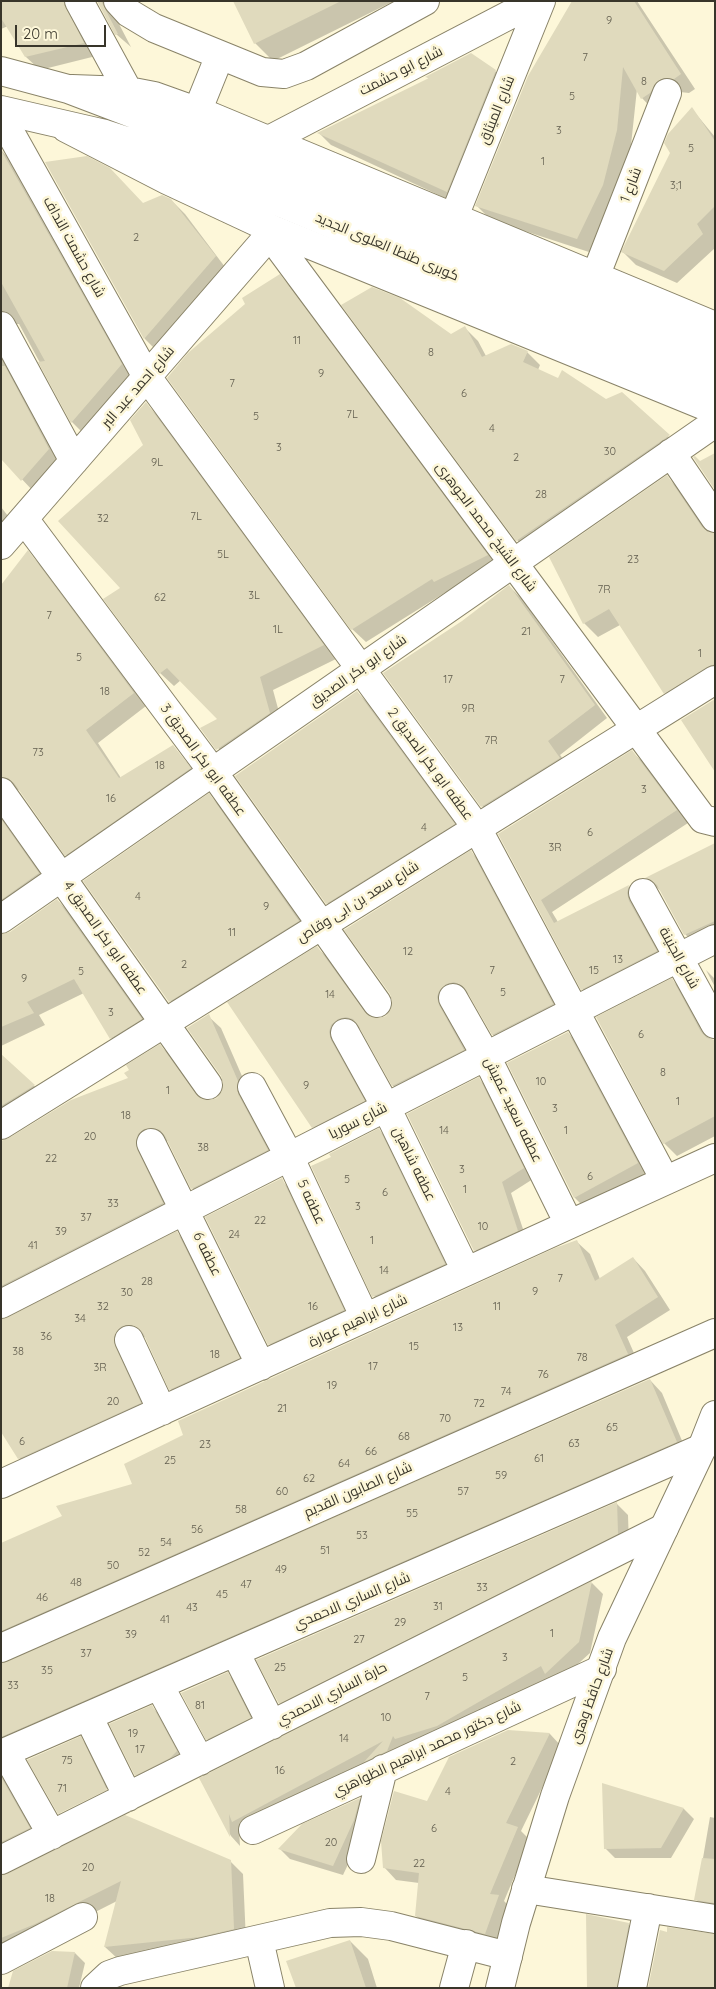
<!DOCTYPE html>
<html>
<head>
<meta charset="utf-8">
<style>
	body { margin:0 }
	#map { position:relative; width:716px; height:1989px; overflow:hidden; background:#fdf7d9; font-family:Quicksand,sans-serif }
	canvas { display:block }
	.frame { position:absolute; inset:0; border:2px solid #38352a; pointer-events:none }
	.scale { position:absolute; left:15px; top:25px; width:91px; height:22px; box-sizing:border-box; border:2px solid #38352a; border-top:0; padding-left:6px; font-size:15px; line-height:18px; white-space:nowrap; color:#38352a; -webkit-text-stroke:4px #fdf7d9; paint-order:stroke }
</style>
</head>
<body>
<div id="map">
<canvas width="716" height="1989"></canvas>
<div class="frame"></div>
<div class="scale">20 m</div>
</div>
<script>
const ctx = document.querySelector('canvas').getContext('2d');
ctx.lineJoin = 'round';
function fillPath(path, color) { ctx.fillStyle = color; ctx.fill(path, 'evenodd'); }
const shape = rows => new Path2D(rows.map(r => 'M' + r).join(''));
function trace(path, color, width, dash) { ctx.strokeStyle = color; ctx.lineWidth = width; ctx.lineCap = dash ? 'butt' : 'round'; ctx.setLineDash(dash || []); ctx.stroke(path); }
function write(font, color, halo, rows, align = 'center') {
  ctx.font = font + ' Quicksand,Cairo,sans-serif'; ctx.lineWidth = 5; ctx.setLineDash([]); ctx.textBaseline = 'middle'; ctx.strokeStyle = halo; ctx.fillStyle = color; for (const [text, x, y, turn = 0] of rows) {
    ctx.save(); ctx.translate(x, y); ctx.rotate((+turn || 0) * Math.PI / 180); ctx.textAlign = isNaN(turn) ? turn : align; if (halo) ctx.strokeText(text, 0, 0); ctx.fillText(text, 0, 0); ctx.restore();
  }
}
fillPath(shape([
	[1,1,85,1,96,56,40,70,26,57,8,26,1,29],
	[98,1,107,1,131,47,116,34],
	[235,1,394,1,273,61,255,43],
	[574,1,637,1,695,89,689,93,680,92,656,113,642,98,637,89,631,145,617,200,592,253,491,220,477,206],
	[495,71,508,85,460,205,331,145,319,133,429,79,427,77],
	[692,109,715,137,715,248,677,283,636,265,623,252],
	[2,151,14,164,134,378,85,435,72,422,19,324,7,324,1,329],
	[47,163,143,205,171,200,185,214,228,271,158,352,145,339],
	[280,276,293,289,500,568,448,594,446,592,366,642,352,629],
	[465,328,478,341,486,356,527,352,540,365,538,370,606,400,622,394,682,449,530,553,517,540,451,335],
	[1,351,61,462,34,492,1,457],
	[146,404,159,417,336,659,273,690,283,727,231,763,202,729,219,719,181,680,174,686,160,673,122,588,145,445],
	[667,477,681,491,710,534,715,534,715,684,679,707,665,693,620,625,598,637,584,623],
	[1,507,18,529,1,548],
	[28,552,40,565,146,706,98,743,121,778,173,746,202,781,79,867,66,855,20,790,12,789,1,796,1,626],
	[509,586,522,599,607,718,560,755,572,771,495,819,482,806,385,673,463,622],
	[357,692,371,706,468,838,341,917,327,903],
	[632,752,645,764,688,823,552,912,558,922,629,887,641,899,669,964,595,1001,582,989,499,834],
	[209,795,219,805,308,931,180,1011,170,1001],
	[1,816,51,886,1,923],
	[715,844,715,942,699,948,685,934,662,892,647,878],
	[471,852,482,863,564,1016,505,1046,493,1035,470,995,466,993,475,1061,405,1097,393,1086,362,1030,358,1028,375,1112,324,1138,313,1127,317,948,329,959,371,1019,379,1020,386,1017,393,1010],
	[57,900,70,913,154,1032,124,1050,111,1038,84,993,39,1015,45,1025,1,1046,1,936,10,933],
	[706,970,715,979,715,987],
	[672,980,685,993,711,1040,715,1041,715,1136,677,1156,664,1143],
	[208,1016,221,1028,280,1163,205,1201,192,1188,169,1141,157,1142,175,1216,1,1307,1,1142,130,1079,160,1046,173,1058,202,1101,210,1102,217,1099,224,1092,225,1083],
	[568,1033,580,1045,649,1175,587,1210,575,1198],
	[1,1055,47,1098,1,1129],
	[479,1079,489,1089,533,1179,511,1193,527,1241,485,1260,475,1250],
	[379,1130,390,1141,456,1276,385,1308,374,1296,312,1166,333,1157],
	[281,1180,294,1193,356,1323,282,1357,269,1344],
	[177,1233,190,1246,251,1371,183,1402,170,1389,146,1337,135,1338,153,1416,32,1471,19,1458],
	[577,1242,590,1254,600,1279,633,1258,645,1271,670,1310,627,1337,640,1367,1,1651,1,1545,134,1485],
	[650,1380,662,1393,688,1455,1,1757,1,1664],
	[617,1504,628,1515,629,1545,291,1714,280,1703],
	[592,1583,603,1594,590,1653,556,1684,244,1832,239,1828,240,1846,231,1836,200,1779],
	[227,1674,238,1684,260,1728,217,1749,207,1739],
	[152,1707,162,1717,186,1761,146,1785,136,1775],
	[508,1731,550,1734,562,1747,521,1831,530,1840,504,1901,511,1908,498,1946,429,1928,416,1916,419,1883,396,1880,384,1867,428,1802],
	[80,1738,90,1748,110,1787,60,1811,60,1814,111,1789,116,1800,69,1823,59,1813],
	[1,1775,9,1782,42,1841,1,1863],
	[603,1784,684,1809,694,1819,671,1858,615,1858,605,1848],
	[360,1799,369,1809,364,1831,343,1875,290,1859,280,1849],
	[710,1817,715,1818,715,1915,710,1914,696,1899],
	[230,1861,243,1874,246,1941,118,1959,105,1947,117,1901,48,1936,1,1955,1,1876],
	[628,1924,642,1938,634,1988,589,1988],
	[350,1941,368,1959,377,1988,296,1988],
	[75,1953,85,1963,79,1988,12,1988]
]), '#0003');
fillPath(shape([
	[1,1,63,1,84,43,25,57,1,18],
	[97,1,101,1,118,34,115,35],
	[233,1,341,1,254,44],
	[572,1,634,1,681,74,674,79,665,78,658,81,650,93,641,99,623,67,617,130,603,185,577,239,475,206,528,76],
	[471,53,496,70,447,192,317,133,429,78,425,77],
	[692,107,715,141,715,206,697,224,703,234,664,271,621,252,670,153,664,143,668,134],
	[1,150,122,364,71,423,38,362,45,361,1,282],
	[87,156,110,168,143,203,162,195,171,199,216,256,144,339,45,162],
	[280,274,488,555,434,582,432,579,351,630,167,378,188,353,245,304,242,298],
	[372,287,400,298,451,334,465,326,482,357,511,344,528,351,523,362,558,378,562,370,606,399,622,392,670,435,516,541,341,305],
	[1,366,5,366,49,449,21,481,1,459],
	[146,402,324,645,260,677,270,713,216,750,200,728,217,719,167,668,159,674,103,599,120,588,58,521,143,445,130,420],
	[715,453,715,490,693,457,695,456,700,461],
	[667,475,702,527,708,532,715,533,715,664,707,667,664,694,609,609,583,624,549,557],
	[28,550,134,693,86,730,119,778,173,745,191,768,65,856,14,783,8,778,1,777,1,585],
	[509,585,595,705,548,741,560,758,481,807,383,673,462,621],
	[357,691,455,824,326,904,235,776],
	[715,699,715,772,681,720],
	[632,750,677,810,541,900,554,923,629,885,627,893,629,901,657,951,581,990,498,834],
	[209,793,299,921,169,1002,83,881],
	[1,819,39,873,1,900],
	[715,843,715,921,684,935,657,885,651,880,645,878],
	[471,850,553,1004,492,1035,466,990,461,985,454,982,446,984,439,991,437,997,439,1005,464,1050,392,1086,358,1025,353,1019,346,1017,338,1019,331,1025,329,1032,331,1040,365,1101,312,1128,227,1002,317,946,365,1012,371,1017,379,1018,386,1016,391,1009,392,1001,390,994,344,930],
	[57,899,142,1019,110,1039,74,979,27,1002,34,1013,1,1027,1,934,10,932],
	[672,978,701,1032,707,1038,715,1040,715,1116,663,1144,596,1017],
	[209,1014,238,1081,238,1094,268,1150,191,1189,165,1136,160,1130,152,1128,144,1129,138,1134,136,1142,137,1149,163,1203,1,1286,1,1141,9,1138,71,1100,128,1078,124,1073,129,1070,126,1065,160,1044,196,1094,202,1099,210,1100,217,1098,222,1091,223,1083,221,1076,187,1028],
	[568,1032,638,1163,574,1198,507,1063],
	[1,1054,35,1085,1,1106],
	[479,1077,524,1168,502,1182,518,1231,474,1251,407,1114],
	[379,1128,445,1264,372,1297,311,1166,331,1157,329,1154],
	[282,1178,344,1310,268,1345,205,1217],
	[177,1231,240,1358,169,1390,143,1333,138,1328,131,1325,122,1326,117,1331,114,1338,115,1346,141,1403,18,1459,1,1432,1,1319],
	[577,1240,595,1281,633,1257,658,1297,615,1325,628,1354,1,1631,1,1543,62,1516,56,1506,132,1484,124,1464,183,1435,178,1421,555,1248],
	[650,1379,677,1442,1,1737,1,1663],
	[617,1502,618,1534,279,1704,256,1660],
	[592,1581,579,1642,545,1674,541,1666,437,1726,395,1739,393,1736,387,1751,364,1762,383,1741,232,1822,229,1814,230,1837,199,1778],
	[228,1672,251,1718,206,1740,181,1693],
	[152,1705,177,1751,170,1758,135,1776,109,1724],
	[508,1730,550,1733,506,1823,518,1827,490,1894,499,1895,485,1934,415,1916,419,1873,383,1868,381,1841,394,1791,427,1801,449,1757],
	[81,1736,107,1790,58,1814,27,1760],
	[1,1777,30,1828,1,1842],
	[602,1783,684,1808,661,1848,604,1849],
	[360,1798,354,1820,333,1866,278,1849,302,1824],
	[125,1815,231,1860,234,1929,200,1937,104,1947,121,1881,35,1924,1,1938,1,1875],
	[702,1858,715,1859,715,1903,694,1900],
	[586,1914,629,1923,617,1988,587,1988],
	[667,1927,715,1934,715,1988,648,1988,660,1930,667,1932],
	[350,1940,366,1988,296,1988,286,1961],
	[52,1951,75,1952,67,1988,8,1988,13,1971]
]), '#e0dabd');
const minor = shape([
	[79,1,128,91],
	[118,1,129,13,154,28,262,72,284,74,306,66,425,1],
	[72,89,128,91,154,96,210,116,715,326],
	[197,112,220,55],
	[1,116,147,377,477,828,665,1180],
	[66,128,167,180,274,230,715,410],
	[267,141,536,1],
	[453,219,541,1],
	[270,235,703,819,715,822],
	[595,277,667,93],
	[1,326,74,461],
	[671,453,715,518],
	[24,519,213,772,377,1003],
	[1,545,274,230],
	[1,792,208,1085],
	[643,893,715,1024],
	[1,919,715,423],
	[453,998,486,1056,569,1224],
	[345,1033,386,1107,466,1271],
	[252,1087,289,1156,365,1318],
	[1,1125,715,680],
	[151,1143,261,1366],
	[1,1304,715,939],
	[129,1340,162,1411],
	[1,1484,715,1158],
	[1,1648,715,1333],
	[235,1652,272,1725],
	[159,1685,200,1761],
	[88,1716,128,1797],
	[5,1752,52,1835],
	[1,1754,702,1448],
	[253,1830,602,1669],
	[361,1859,383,1769],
	[1,1860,664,1528],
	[526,1889,715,1919],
	[259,1940,270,1988],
	[1,1960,83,1917],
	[95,1988,109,1975,120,1971,330,1923,361,1922,391,1926,508,1956],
	[454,1988,466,1944],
	[632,1988,648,1908]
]);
const major = shape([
	[1,71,68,89,160,124,715,354],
	[1,110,105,134,151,149,715,383],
	[500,1988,516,1923,555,1796,612,1638,702,1448,715,1415]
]);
trace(minor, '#898368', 30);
trace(major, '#898368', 30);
trace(minor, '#fff', 28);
trace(major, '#fff', 28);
write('11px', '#625e4f', null, [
	["9",609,21],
	["7",585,58],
	["8",644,82],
	["5",572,97],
	["3",559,131],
	["5",691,149],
	["1",543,162],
	["3;1",676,186],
	["2",136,238],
	["11",297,341],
	["8",431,353],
	["9",321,374],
	["7",232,384],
	["6",464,394],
	["7L",352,415],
	["5",256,417],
	["4",492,429],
	["3",279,448],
	["30",610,452],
	["2",516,458],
	["9L",157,463],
	["28",541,495],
	["7L",196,517],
	["32",103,519],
	["5L",223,555],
	["23",633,560],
	["7R",604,590],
	["3L",254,596],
	["62",160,598],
	["7",49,616],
	["1L",278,630],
	["21",526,632],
	["1",700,654],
	["5",79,658],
	["17",448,680],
	["7",562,680],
	["18",105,692],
	["9R",468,709],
	["7R",491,741],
	["73",38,753],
	["18",160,766],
	["3",644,790],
	["16",111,799],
	["4",424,828],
	["6",590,833],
	["3R",555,848],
	["4",138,897],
	["9",266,907],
	["11",232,933],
	["12",408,952],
	["13",618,960],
	["2",184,965],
	["7",492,971],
	["15",594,971],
	["5",81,972],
	["9",24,979],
	["5",503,993],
	["14",330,995],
	["3",111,1013],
	["6",641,1035],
	["8",663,1073],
	["10",541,1082],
	["9",306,1086],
	["1",168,1091],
	["1",678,1102],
	["3",555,1109],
	["18",126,1116],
	["14",444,1131],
	["1",566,1131],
	["20",90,1137],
	["38",203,1148],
	["22",51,1159],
	["3",462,1170],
	["6",590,1177],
	["5",347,1180],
	["1",465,1190],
	["6",385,1193],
	["33",113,1204],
	["3",358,1207],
	["37",86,1218],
	["22",260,1221],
	["10",483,1227],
	["39",61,1232],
	["24",234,1235],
	["1",372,1241],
	["41",33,1246],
	["14",384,1271],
	["7",560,1279],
	["28",147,1282],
	["9",535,1292],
	["30",127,1293],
	["32",103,1307],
	["16",313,1307],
	["11",497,1307],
	["34",80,1319],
	["13",458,1328],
	["36",46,1337],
	["15",414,1347],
	["38",18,1352],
	["18",215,1355],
	["78",582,1358],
	["17",373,1367],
	["3R",100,1368],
	["76",543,1375],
	["19",332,1386],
	["74",506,1392],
	["20",113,1402],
	["72",479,1404],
	["21",282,1409],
	["70",445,1419],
	["65",612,1428],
	["68",404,1437],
	["6",22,1442],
	["63",574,1444],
	["23",205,1445],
	["66",371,1452],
	["61",539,1459],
	["25",170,1461],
	["64",344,1464],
	["59",501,1476],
	["62",309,1479],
	["60",282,1492],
	["57",463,1492],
	["58",241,1510],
	["55",412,1514],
	["56",197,1530],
	["53",362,1536],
	["54",166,1543],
	["51",325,1551],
	["52",144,1553],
	["50",113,1566],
	["49",281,1570],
	["48",76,1583],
	["47",246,1585],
	["33",482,1588],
	["45",222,1595],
	["46",42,1598],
	["31",438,1607],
	["43",192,1608],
	["41",165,1620],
	["29",400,1623],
	["1",552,1634],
	["39",131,1635],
	["27",359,1640],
	["37",86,1654],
	["3",505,1658],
	["25",280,1668],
	["35",47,1671],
	["5",465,1678],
	["33",13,1686],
	["7",427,1697],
	["81",200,1706],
	["10",386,1718],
	["19",133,1734],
	["14",344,1739],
	["17",140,1750],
	["75",67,1761],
	["2",513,1762],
	["16",280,1771],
	["71",62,1789],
	["4",448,1792],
	["6",434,1829],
	["20",331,1843],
	["22",419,1864],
	["20",88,1868],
	["18",50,1899]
]);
write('14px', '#38352a', '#fdf7d9', [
	["شارع ابو حشمت",401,71,-27],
	["شارع الميثاق",497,110,-68],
	["شارع 1",631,185,-69],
	["شارع حشمت النداف",74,247,61],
	["كوبرى طنطا العلوى الجديد",387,247,23],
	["شارع احمد عبد البر",138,387,-49],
	["شارع الشيخ محمد الجوهرى",486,527,53],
	["شارع ابو بكر الصديق",358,671,-35],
	["عطفه ابو بكر الصديق 3",203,760,54],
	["عطفه ابو بكر الصديق 2",430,764,54],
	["شارع سعد بن ابى وقاص",358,902,-32],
	["عطفه ابو بكر الصديق 4",105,938,55],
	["شارع الجنينة",679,958,61],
	["عطفه سعيد عميش",513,1110,64],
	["شارع سوريا",358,1121,-27],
	["عطفه شاهين",414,1164,64],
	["عطفه 5",311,1202,65],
	["عطفه 6",207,1254,64],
	["شارع ابراهيم عوارة",358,1321,-25],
	["شارع الصابون القديم",358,1490,-24],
	["شارع الساري الاحمدي",352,1601,-23],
	["حارة الساري الاحمدي",332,1694,-27],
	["شارع حافظ وهبى",592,1696,-70],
	["شارع دكتور محمد ابراهيم الظواهري",427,1749,-25]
]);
</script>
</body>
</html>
